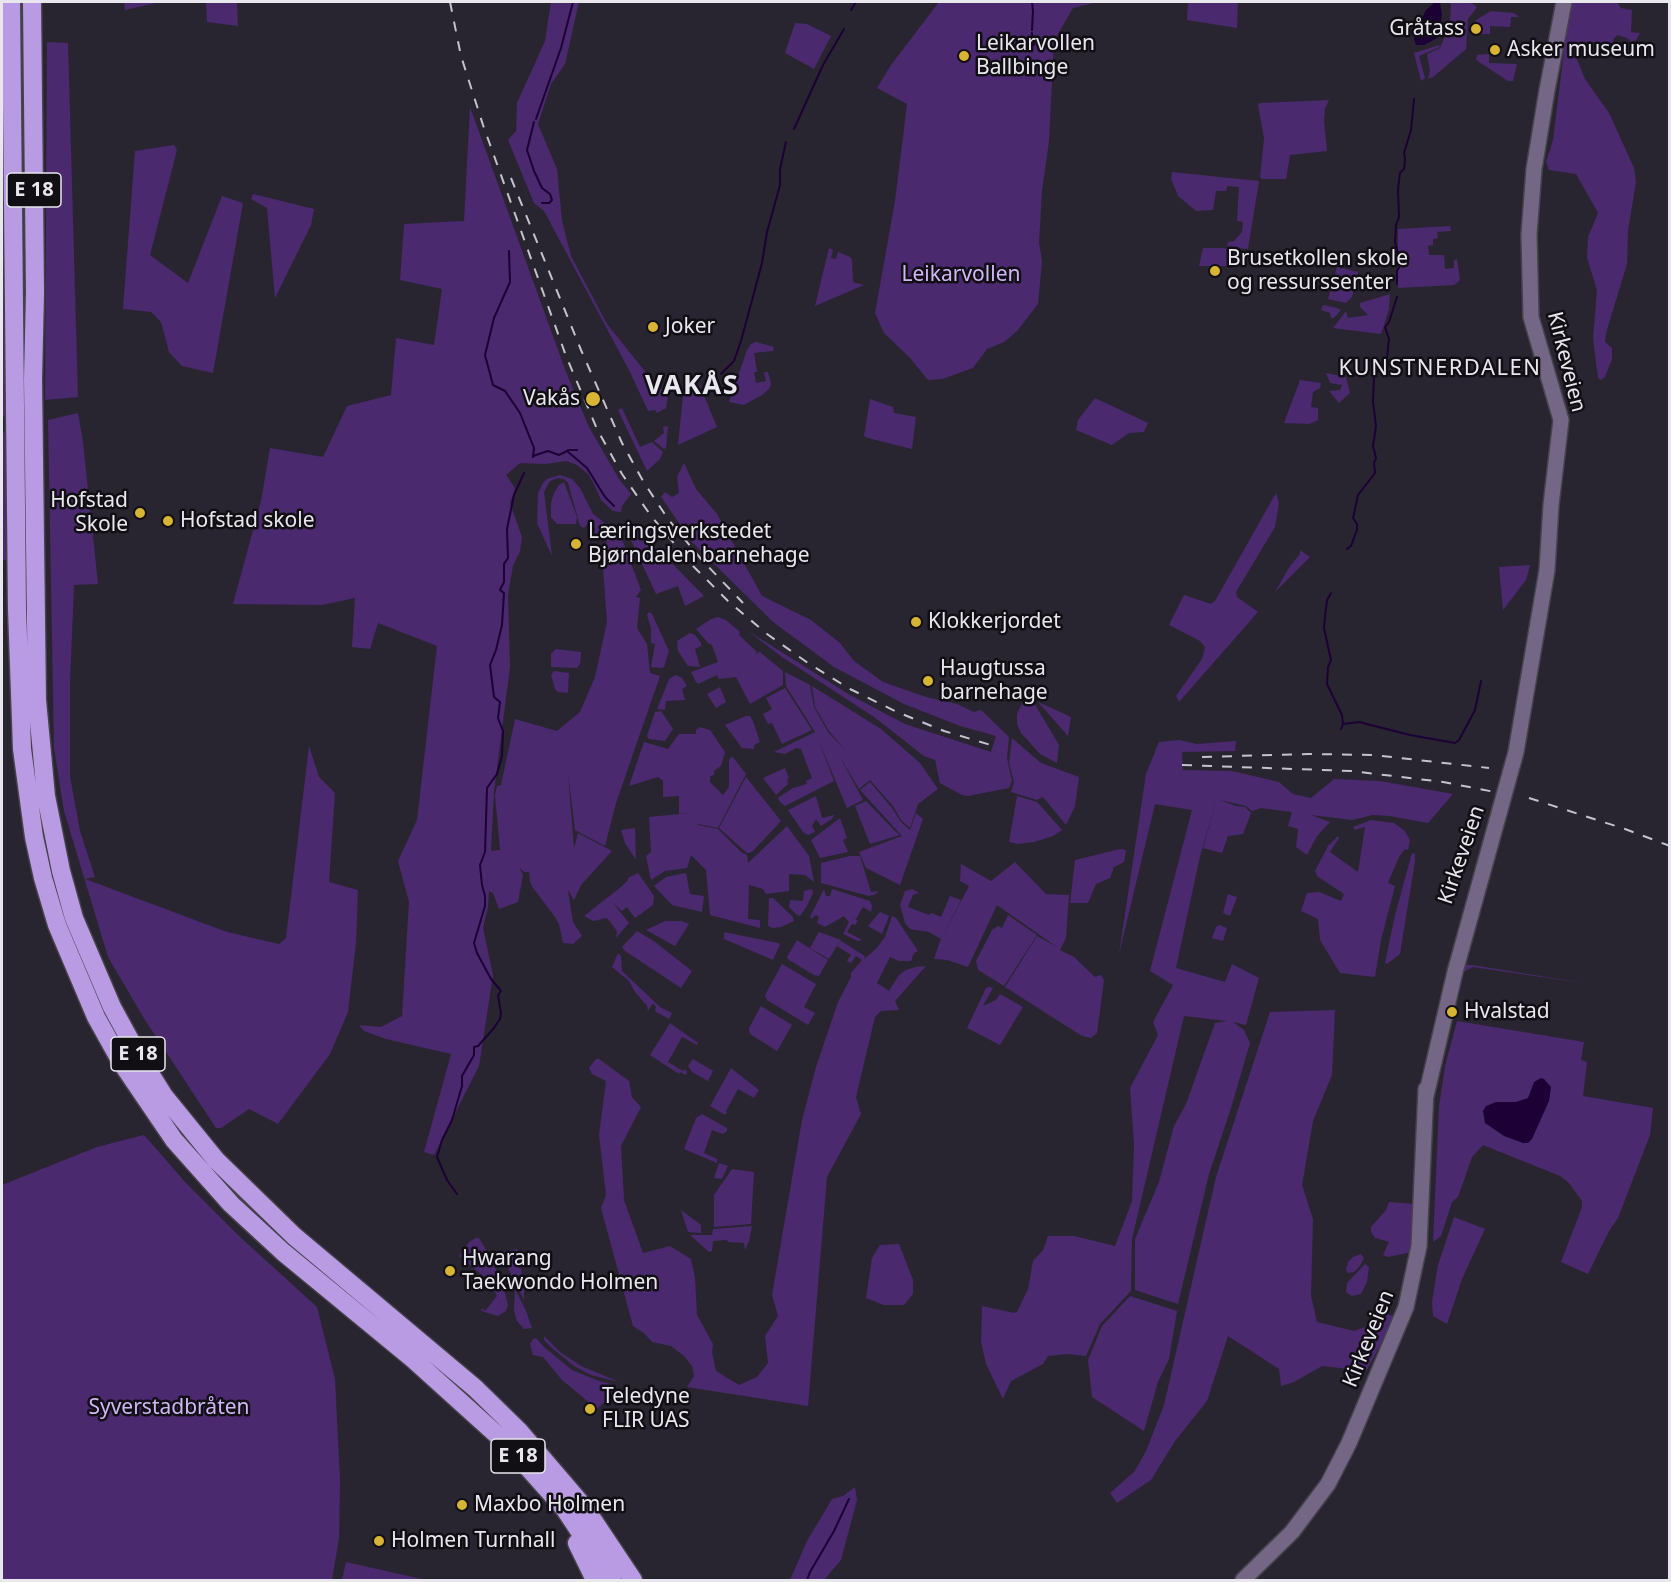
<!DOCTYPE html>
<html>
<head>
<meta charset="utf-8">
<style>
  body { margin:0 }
  #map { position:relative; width:1671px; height:1582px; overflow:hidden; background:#292530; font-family:"Noto Sans",sans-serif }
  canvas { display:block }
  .frame { position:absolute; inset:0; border:3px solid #e9e7ee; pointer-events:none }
</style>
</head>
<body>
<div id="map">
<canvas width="1671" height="1582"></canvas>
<div class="frame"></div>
</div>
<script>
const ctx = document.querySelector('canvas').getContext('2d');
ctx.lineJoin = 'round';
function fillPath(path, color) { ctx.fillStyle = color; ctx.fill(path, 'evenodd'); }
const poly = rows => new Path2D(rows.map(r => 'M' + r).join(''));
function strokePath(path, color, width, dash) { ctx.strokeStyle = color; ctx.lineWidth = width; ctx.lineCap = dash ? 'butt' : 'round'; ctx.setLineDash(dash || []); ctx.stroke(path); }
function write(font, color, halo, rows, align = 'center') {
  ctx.font = font + ' "Noto Sans",sans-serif'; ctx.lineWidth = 5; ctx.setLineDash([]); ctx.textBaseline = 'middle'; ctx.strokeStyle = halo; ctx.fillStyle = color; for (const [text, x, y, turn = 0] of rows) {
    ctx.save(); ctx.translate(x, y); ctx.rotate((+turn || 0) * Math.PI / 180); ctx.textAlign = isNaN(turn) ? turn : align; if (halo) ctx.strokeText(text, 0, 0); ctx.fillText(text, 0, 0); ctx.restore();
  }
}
const green = poly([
  [124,2,160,2,125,10],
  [206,2,237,2,238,26,207,22],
  [551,2,579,2,565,64,551,84,538,124,557,169,562,221,571,256,607,324,656,385,668,395,666,408,657,413,655,410,648,411,630,372,544,211,534,203,508,140,516,131,517,103,545,41],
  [939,2,1097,2,1073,8,1054,41,1049,141,1042,191,1039,243,1042,261,1038,304,1017,331,1004,342,987,349,973,368,942,379,928,380,910,358,884,333,875,313,895,201,907,104,877,88,891,65],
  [1188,2,1238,2,1237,28,1187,20],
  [1447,2,1470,2,1477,7,1468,19,1466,49,1433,77,1428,79,1430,71,1427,54,1440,48,1450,24,1451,4],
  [1570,2,1617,2,1621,8,1632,10,1631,32,1640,33,1636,40,1631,42,1627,38,1617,35,1613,40,1615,48,1614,54,1596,42,1582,42,1576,47,1574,52,1585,79,1609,113,1634,168,1636,182,1628,231,1627,264,1606,333,1605,342,1612,348,1612,359,1605,377,1601,380,1598,378,1593,339,1597,290,1587,258,1588,237,1598,213,1576,174,1549,170,1546,162,1553,140],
  [1491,11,1514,13,1519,17,1511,17,1510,27,1490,26,1490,34,1474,34,1476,20],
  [795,23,807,24,831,36,814,69,785,53],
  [47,42,68,43,78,397,45,400],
  [1439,45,1440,47,1419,56,1425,78,1421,81,1414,53],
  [1486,54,1489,54,1489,63,1517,64,1513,81,1508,81,1476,60,1477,55],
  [1329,100,1325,109,1324,120,1327,151,1290,155,1286,179,1262,179,1260,177,1264,138,1258,105,1260,103],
  [470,107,566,372,589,427,619,479,631,494,622,506,621,512,613,511,601,500,594,484,588,474,577,465,566,461,545,464,520,463,506,475,515,488,510,503,522,537,520,551,513,566,508,595,510,667,494,791,491,851,500,850,495,795,497,786,501,785,515,719,557,731,580,712,595,677,607,622,603,568,607,539,594,533,595,528,589,522,584,528,580,526,568,483,564,479,558,478,550,481,544,492,552,556,537,523,538,493,543,483,547,479,560,475,572,479,580,488,593,514,609,526,610,524,618,529,641,590,636,597,640,598,637,628,647,644,650,673,660,676,616,803,605,846,575,830,568,773,574,848,578,833,612,851,581,885,574,900,568,890,573,922,582,936,573,944,563,943,559,924,555,917,533,888,530,882,529,872,524,872,519,867,523,875,518,902,499,909,493,893,489,891,488,907,483,928,493,975,479,1066,434,1155,424,1152,451,1054,386,1039,364,1031,359,1025,381,1027,402,1016,409,902,398,861,417,820,437,646,378,623,370,649,352,647,355,598,322,605,233,604,261,501,270,448,323,457,347,406,391,395,396,338,434,345,442,289,400,280,404,224,464,221],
  [174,145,177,150,150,255,188,283,222,196,243,203,213,373,182,366,169,352,161,322,151,312,123,309,135,151],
  [1172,172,1259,181,1248,249,1237,248,1239,249,1234,266,1199,266,1203,248,1235,248,1227,247,1228,242,1234,241,1242,232,1243,222,1237,221,1239,187,1227,186,1226,191,1216,191,1213,210,1196,211,1178,196,1171,179],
  [253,194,314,209,311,225,275,298,267,208,251,199],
  [1450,226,1451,231,1437,232,1438,238,1433,239,1433,245,1428,246,1429,255,1444,255,1445,269,1454,268,1454,260,1457,259,1460,280,1454,285,1398,288,1398,229],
  [829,248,833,250,831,258,836,259,838,252,850,257,852,260,853,282,864,285,815,306],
  [1337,267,1358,272,1352,297,1346,303,1328,299],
  [4,281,6,416,2,417,2,282],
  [1390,294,1389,309,1381,334,1333,328,1346,311,1348,318,1368,315,1360,307,1360,303],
  [1323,305,1337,308,1341,310,1334,318,1331,318,1330,313,1321,310],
  [756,342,774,347,773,351,754,353,757,372,754,372,756,383,766,381,764,372,768,372,771,384,769,389,762,395,744,405,729,402,747,350,751,344],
  [1326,373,1346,377,1350,393,1339,403,1329,391,1340,390,1342,385,1330,383],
  [1300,380,1321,383,1320,388,1313,392,1311,407,1318,408,1318,420,1309,424,1284,423],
  [695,382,700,386,717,427,678,445,683,395,689,383],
  [1095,398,1148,423,1144,432,1129,433,1112,445,1076,430,1078,420],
  [870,399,893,407,894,413,916,417,912,449,868,438,864,436],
  [622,408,640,447,652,442,663,452,660,459,647,471,618,410],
  [78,413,83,442,98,584,74,585,70,682,70,776,80,831,95,877,85,879,227,932,279,944,286,938,309,746,319,777,335,793,329,882,358,890,356,943,348,1012,330,1054,278,1124,249,1109,221,1128,216,1128,145,1020,108,957,64,811,54,748,48,420],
  [668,426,666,448,664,449,654,441,664,433,663,427],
  [7,431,8,560,2,560,2,433],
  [684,463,696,489,717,514,762,596,811,620,840,643,854,661,883,682,926,697,957,704,974,712,981,710,1009,737,1007,758,1012,781,1009,788,968,796,962,795,940,783,935,760,924,756,874,717,782,657,748,631,850,695,905,724,991,752,996,736,960,726,904,704,834,667,773,622,693,543,661,497,665,492,672,497,679,493,677,477],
  [564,482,577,517,576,524,557,524,551,517,551,503,554,493,559,485],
  [1276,493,1279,503,1275,527,1236,592,1237,597,1258,612,1179,702,1176,696,1202,659,1205,647,1200,641,1169,625,1184,595,1211,604,1215,601],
  [636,528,655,546,704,596,685,606,678,586,656,594,630,538,630,531],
  [1300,550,1310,557,1275,592,1290,566,1300,554],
  [1530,565,1526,580,1503,610,1499,567],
  [649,612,652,614,669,651,664,667,661,668,651,667,655,644,651,643,651,628,647,615],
  [718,617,726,620,740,632,739,635,757,652,755,654,760,652,783,671,783,685,750,704,736,677,719,679,717,675,698,684,696,682,691,672,718,662,712,645,708,643,696,629,711,619],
  [690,633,695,635,701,643,701,646,695,649,700,667,688,666,678,651,677,641],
  [556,649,581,652,580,664,577,668,551,667,551,654],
  [554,671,569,673,568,693,558,692,555,689,551,675],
  [785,672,810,685,814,707,828,732,845,750,829,731,815,707,812,686,881,729,920,763,938,789,918,804,910,828,901,820,893,806,870,780,859,789,839,755,863,800,847,808,818,739,834,781,785,806,781,803,778,799,779,797,793,788,807,784,806,781,812,778,801,749,796,748,785,754,774,752,815,732,786,686],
  [676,675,682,678,687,686,682,689,685,700,666,701,665,710,657,709,669,679],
  [720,687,726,702,716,708,707,694],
  [785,688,812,730,782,744,772,723,768,724,763,714,772,709,766,698],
  [1028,700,1034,703,1059,745,1057,763,1040,754,1021,733,1017,724,1017,714,1023,701],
  [1038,702,1071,717,1068,736],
  [661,711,673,729,665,741,649,739,647,736,655,712],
  [746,716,750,716,753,721,760,742,754,745,754,749,742,748,725,725],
  [700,727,710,730,725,752,721,766,714,771,714,775,710,776,710,782,723,795,729,787,729,760,732,756,746,774,718,828,698,824,698,825,718,829,741,852,747,855,748,863,787,826,809,856,814,882,805,875,789,874,789,891,766,894,763,889,749,885,748,919,760,920,760,928,710,915,706,870,691,855,687,868,665,871,651,880,646,856,651,852,649,817,701,812,679,814,679,796,663,797,663,781,658,777,629,786,644,742,668,749,679,734,696,734,696,730],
  [1012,738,1041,763,1079,777,1075,806,1066,825,1043,797,1037,800,1011,792,1014,782,1009,763],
  [1179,740,1197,744,1236,741,1235,751,1182,752,1183,770,1232,771,1279,782,1293,794,1311,798,1334,779,1380,781,1453,794,1428,823,1390,816,1373,815,1352,820,1311,815,1330,822,1317,836,1307,855,1296,847,1298,829,1288,826,1292,812,1261,808,1252,811,1246,806,1220,800,1236,806,1245,807,1251,813,1243,834,1228,836,1222,853,1203,848,1217,799,1200,856,1176,968,1225,982,1232,964,1259,978,1246,1025,1233,1022,1244,1030,1250,1043,1231,1108,1209,1174,1178,1304,1135,1290,1135,1239,1159,1182,1174,1126,1186,1104,1215,1023,1227,1021,1184,1016,1132,1239,1131,1291,1100,1324,1086,1356,1068,1354,1048,1356,1043,1364,1011,1381,1003,1399,986,1364,981,1342,982,1306,1014,1313,1017,1312,1028,1289,1033,1261,1043,1250,1048,1236,1074,1236,1115,1246,1132,1201,1134,1144,1130,1088,1158,1035,1153,1022,1173,985,1150,971,1192,810,1155,804,1119,954,1146,774,1159,742],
  [785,768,789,778,787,779,788,784,776,795,763,778],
  [746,777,781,821,752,852,747,853,719,828],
  [870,782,892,808,901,822,910,830,916,813,923,819,900,885,866,868,859,852,902,836,860,790],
  [816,796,822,818,834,815,832,819,821,826,816,819,812,826,815,832,808,835,803,832,788,810],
  [1017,796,1037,802,1062,830,1053,836,1034,842,1018,844,1009,842],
  [866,801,895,831,900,835,870,844,855,806],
  [840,818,847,838,843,840,848,852,820,858,811,840],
  [1371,820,1394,823,1405,831,1410,840,1408,850,1405,849,1399,857,1388,883,1395,886,1381,940,1375,977,1340,973,1320,940,1318,919,1301,911,1307,893,1319,892,1341,901,1344,894,1317,876,1315,871,1328,846,1338,836,1339,838,1330,852,1358,872,1365,827,1355,830,1353,827],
  [635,828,636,860,625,843,621,830],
  [1120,849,1126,850,1124,862,1114,867,1110,878,1096,884,1088,903,1070,903,1075,860],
  [1412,853,1415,854,1415,861,1400,954,1387,964,1385,963,1395,915],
  [850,856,860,856,871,892,878,891,876,894,869,896,821,883,821,863],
  [1015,862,1046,894,1069,895,1066,938,1060,950,1074,957,1095,977,1101,975,1104,980,1097,1033,1091,1038,1082,1036,1005,987,1037,936,1057,947,997,905,968,967,947,960,934,959,940,941,969,886,960,881,961,864,991,881],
  [638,873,654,896,653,905,635,918,627,907,622,911,613,903,629,923,616,938,617,931,607,918,593,921,584,916,621,887,628,880,628,878],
  [686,873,690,894,704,896,702,912,672,905,654,886,666,877],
  [812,889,813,893,807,906,800,916,797,915,789,907,790,900,803,901,804,891],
  [824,889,826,896,830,896,832,889,870,901,872,906,871,912,863,907,856,919,852,917,858,921,855,925,852,924,847,932,862,940,858,941,843,934,849,922,844,916,825,927,817,923,819,917,816,915,811,919,810,917],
  [912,889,919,893,913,895,908,907,929,915,932,913,941,917,950,896,961,900,941,939,929,932,910,929,905,923,900,905,905,891],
  [1228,894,1237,897,1230,916,1223,913],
  [769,898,773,898,793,917,794,921,781,927,772,928,768,926],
  [880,912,889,916,882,934,868,926],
  [1008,915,1037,935,1004,986,978,970,976,961,992,930,998,926,1002,928],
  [892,916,896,918,918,951,914,953,911,961,899,961,890,957,877,983,889,991,899,975,906,970,916,967,926,966,895,1001,899,1010,881,1011,875,1017,856,1097,861,1114,827,1177,808,1406,687,1387,694,1376,692,1366,684,1356,671,1346,652,1342,644,1333,633,1326,601,1208,606,1195,599,1135,606,1081,592,1074,589,1068,596,1059,599,1059,629,1081,632,1097,641,1107,621,1146,624,1200,643,1253,670,1246,691,1259,695,1278,697,1315,713,1344,712,1352,716,1371,739,1385,757,1377,768,1363,765,1336,778,1316,772,1295,802,1120,816,1067,838,1002,851,977,851,973,862,960,856,956,851,963,847,961,851,955,837,946,829,959,810,948,819,932,841,940,838,945,841,941,865,956,864,959,876,949,885,937],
  [665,921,681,921,689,924,675,946,646,930],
  [1219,925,1227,928,1223,941,1212,938,1216,927],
  [637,931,655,942,692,971,681,988,625,951,622,947],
  [724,932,778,943,780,944,773,960,724,939],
  [797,940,828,960,819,976,814,975,789,960,787,957],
  [618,953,621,956,622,971,660,1007,672,1013,669,1019,655,1011,656,1007,653,1003,648,1011,647,1006,635,992,629,981,612,967],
  [782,964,816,984,804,1007,815,1013,808,1025,767,1000,765,995],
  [1465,965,1472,965,1589,984,1473,967,1463,972,1458,970],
  [989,987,993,988,983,1006,996,1000,1000,994,1023,1007,1000,1045,967,1028,986,988],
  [761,1006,792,1025,777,1051,750,1034,749,1028],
  [1335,1010,1332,1075,1313,1121,1302,1185,1313,1219,1311,1296,1317,1322,1354,1331,1374,1324,1381,1312,1396,1317,1366,1371,1322,1366,1294,1382,1281,1386,1279,1369,1228,1336,1207,1401,1175,1441,1151,1480,1117,1503,1110,1493,1134,1472,1146,1451,1164,1405,1216,1177,1270,1012],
  [1457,1021,1584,1042,1581,1060,1587,1062,1583,1096,1653,1108,1650,1135,1618,1218,1609,1231,1588,1274,1561,1262,1582,1207,1582,1201,1569,1183,1560,1176,1483,1145,1472,1157,1458,1197,1452,1202,1441,1236,1433,1242,1439,1107,1445,1066],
  [670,1023,698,1043,697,1045,682,1037,668,1062,683,1071,685,1069,687,1072,686,1075,680,1072,679,1074,650,1055],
  [693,1059,713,1071,708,1081,692,1072,688,1066],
  [731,1068,759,1090,754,1098,738,1089,726,1111,727,1112,725,1115,710,1106],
  [702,1114,727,1128,727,1131,723,1134,712,1130,704,1153,717,1159,717,1163,684,1149,696,1118],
  [144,1135,186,1183,239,1236,317,1307,335,1379,340,1481,339,1538,332,1580,2,1580,2,1185,97,1147],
  [719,1163,728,1166,722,1179,714,1178],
  [732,1169,754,1172,751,1224,714,1227,714,1195],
  [1389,1202,1415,1204,1412,1252,1388,1257,1383,1255,1389,1242,1375,1238,1371,1232,1371,1227,1386,1210],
  [681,1210,701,1225,701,1233,688,1232],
  [1454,1217,1485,1229,1462,1279,1447,1324,1433,1316,1432,1302,1438,1265],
  [752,1226,749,1241,745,1250,744,1243,728,1242,727,1240,713,1241,712,1251,709,1252,690,1235,712,1235,713,1229],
  [476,1238,479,1238,485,1248,502,1282,508,1305,506,1311,498,1316,481,1311,482,1308,485,1311,497,1296,488,1280,459,1256,469,1242],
  [899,1244,913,1280,913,1294,904,1305,884,1305,866,1298,872,1258,880,1245],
  [517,1249,524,1285,524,1300,500,1252],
  [1361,1254,1364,1258,1360,1266,1354,1272,1348,1273,1346,1270,1348,1262,1353,1257],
  [1365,1264,1369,1267,1367,1282,1361,1294,1352,1296,1346,1292,1347,1283],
  [515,1289,526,1311,532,1328,524,1329,517,1321,514,1311],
  [1130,1296,1177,1311,1169,1359,1158,1382,1144,1431,1092,1397,1088,1360,1102,1326],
  [544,1336,560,1352,581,1366,619,1382,591,1375,574,1366,552,1348,544,1340],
  [536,1338,544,1347,572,1370,599,1381,615,1385,611,1396,597,1409,562,1380,543,1357,533,1355,530,1344,533,1339],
  [855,1487,857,1500,841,1560,824,1580,790,1580,807,1541,832,1499,843,1496],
  [346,1562,426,1580,342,1580]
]);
const water = poly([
  [1435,2,1440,3,1442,15,1439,34,1437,38,1424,45,1416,45,1414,39,1421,20,1426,10],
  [1541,1078,1544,1079,1551,1087,1549,1101,1532,1139,1528,1143,1523,1143,1504,1136,1485,1123,1483,1111,1486,1106,1496,1102,1516,1102,1528,1098,1534,1082]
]);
const stream = poly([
  [1032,2,1033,11,1032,30],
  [851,10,856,2],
  [1032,33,1034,45],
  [536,119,561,48,573,2],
  [534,122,527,150,534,171,542,188,550,194,552,200,549,203,542,203],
  [794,129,823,65,844,29],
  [509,251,510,282,494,318,485,355,493,385,505,391,520,413,534,448,533,457],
  [1397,284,1397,271,1401,264,1395,242,1396,225,1399,217,1398,189,1400,173,1404,169,1405,159,1404,153,1411,130,1414,99],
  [721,374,734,361,741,341,762,263,767,232,780,185,780,169,786,142],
  [568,450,577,450],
  [533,456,548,451,559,455,567,451,587,468,605,497,614,506],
  [1347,549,1351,546,1357,530,1357,524,1353,518,1358,495,1375,473,1374,463,1376,458,1373,446,1376,426,1373,402,1374,376,1387,358,1389,339,1385,327,1389,322,1397,297],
  [1331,593,1327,600,1325,616,1324,628,1331,660,1328,667,1327,684,1342,715,1343,724,1341,729],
  [1343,724,1359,722,1410,735,1455,743,1459,740,1475,710,1481,681],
  [457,1194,447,1180,437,1157,442,1140,452,1120,462,1086,462,1076,474,1055,474,1047,478,1046,494,1028,500,1019,501,1013,498,995,501,991,491,979,477,953,474,943,485,906,485,896,482,885,480,865,485,852,487,788,497,774,502,756,503,731,498,718,500,702,494,697,490,665,496,650,502,625,504,593,500,590,504,582,504,564,508,558,507,529,514,495,524,473],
  [807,1580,810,1572,834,1531,849,1499]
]);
const secondary = poly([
  [1426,1096,1455,972,1516,752,1547,570,1551,505,1561,420,1531,317,1529,234,1534,169,1547,90,1564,2],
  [1243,1580,1292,1532,1328,1484,1349,1443,1406,1307,1419,1246,1426,1089]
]);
const motorway = poly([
  [11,2,17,609,22,749,34,837,43,878,57,925,96,1017,121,1062,174,1140,231,1204,283,1252,413,1359,506,1443,564,1508,612,1580],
  [32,2,35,293,33,379,37,700,46,796,61,871,74,918,112,1007,136,1051,164,1096,216,1160,294,1236,475,1388,520,1432,585,1508,633,1580],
  [577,1543,595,1580]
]);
const rail = poly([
  [450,2,461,56,483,125,566,356,597,429,622,474,651,516,693,566,728,601,767,634,808,663,850,689,897,712,944,731,994,746],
  [511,178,581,350,622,443,643,481,668,519,701,559,743,603],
  [1202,757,1308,754,1374,755,1489,768],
  [1182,765,1351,771,1443,782,1495,792],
  [1529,798,1625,829,1670,846]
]);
const markers = [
  [1476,29,6,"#d7b434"],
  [1495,50,6,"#d7b434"],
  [964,56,6,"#d7b434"],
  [1215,271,6,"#d7b434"],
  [653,327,6,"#d7b434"],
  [593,399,8,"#d7b434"],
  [140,513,6,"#d7b434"],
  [168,521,6,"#d7b434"],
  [576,544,6,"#d7b434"],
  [916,622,6,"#d7b434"],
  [928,681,6,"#d7b434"],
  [1452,1012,6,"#d7b434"],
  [450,1271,6,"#d7b434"],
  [590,1409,6,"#d7b434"],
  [462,1505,6,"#d7b434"],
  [379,1541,6,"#d7b434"]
];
const shields = [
  [34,190,54],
  [138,1054,54],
  [518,1456,54]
];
const shieldNames = [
  ["E 18",34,190],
  ["E 18",138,1054],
  ["E 18",518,1456]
];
const poiNames = [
  ["Gråtass",1464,29,"right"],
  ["Leikarvollen",976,44],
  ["Ballbinge",976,68],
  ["Asker museum",1507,50],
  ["Brusetkollen skole",1227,259],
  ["og ressurssenter",1227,283],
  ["Joker",665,327],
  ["Vakås",580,399,"right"],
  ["Hofstad",128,501,"right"],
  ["Skole",128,525,"right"],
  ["Hofstad skole",180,521],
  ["Læringsverkstedet",588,532],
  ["Bjørndalen barnehage",588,556],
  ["Klokkerjordet",928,622],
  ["Haugtussa",940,669],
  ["barnehage",940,693],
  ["Hvalstad",1464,1012],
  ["Hwarang",462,1259],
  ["Taekwondo Holmen",462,1283],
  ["Teledyne",602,1397],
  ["FLIR UAS",602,1421],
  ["Maxbo Holmen",474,1505],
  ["Holmen Turnhall",391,1541]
];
const parkNames = [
  ["Leikarvollen",961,275],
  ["Syverstadbråten",169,1408]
];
const streetNames = [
  ["Kirkeveien",1566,362,76],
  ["Kirkeveien",1462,855,-71],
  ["Kirkeveien",1369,1339,-68]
];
const neighbourhoodNames = [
  ["KUNSTNERDALEN",1440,369]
];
const districtNames = [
  ["VAKÅS",692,386]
];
fillPath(green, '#4a296f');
fillPath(water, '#1d0136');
strokePath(stream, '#1d0136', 2);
strokePath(secondary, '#46424b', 18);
strokePath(motorway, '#46424b', 21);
strokePath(secondary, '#736785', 15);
strokePath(motorway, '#b89be3', 18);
strokePath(rail, '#c5c3ca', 2, [10, 10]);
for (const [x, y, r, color] of markers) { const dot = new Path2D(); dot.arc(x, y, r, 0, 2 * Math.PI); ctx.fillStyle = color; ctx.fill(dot); strokePath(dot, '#110f14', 2); }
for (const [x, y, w] of shields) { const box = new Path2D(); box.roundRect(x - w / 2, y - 17, w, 34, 4.5); ctx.fillStyle = '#110f14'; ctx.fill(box); strokePath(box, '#e9e7ee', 1.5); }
write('bold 20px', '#e9e7ee', null, shieldNames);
write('21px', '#e9e7ee', '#110f14', poiNames, 'left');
write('21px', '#cfb7f5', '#110f14', parkNames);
write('21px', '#e9e7ee', '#110f14', streetNames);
ctx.letterSpacing = '1.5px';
write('22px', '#e9e7ee', '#110f14', neighbourhoodNames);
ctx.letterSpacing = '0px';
ctx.letterSpacing = '1.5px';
write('bold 27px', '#e9e7ee', '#110f14', districtNames);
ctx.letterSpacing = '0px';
</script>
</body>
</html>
